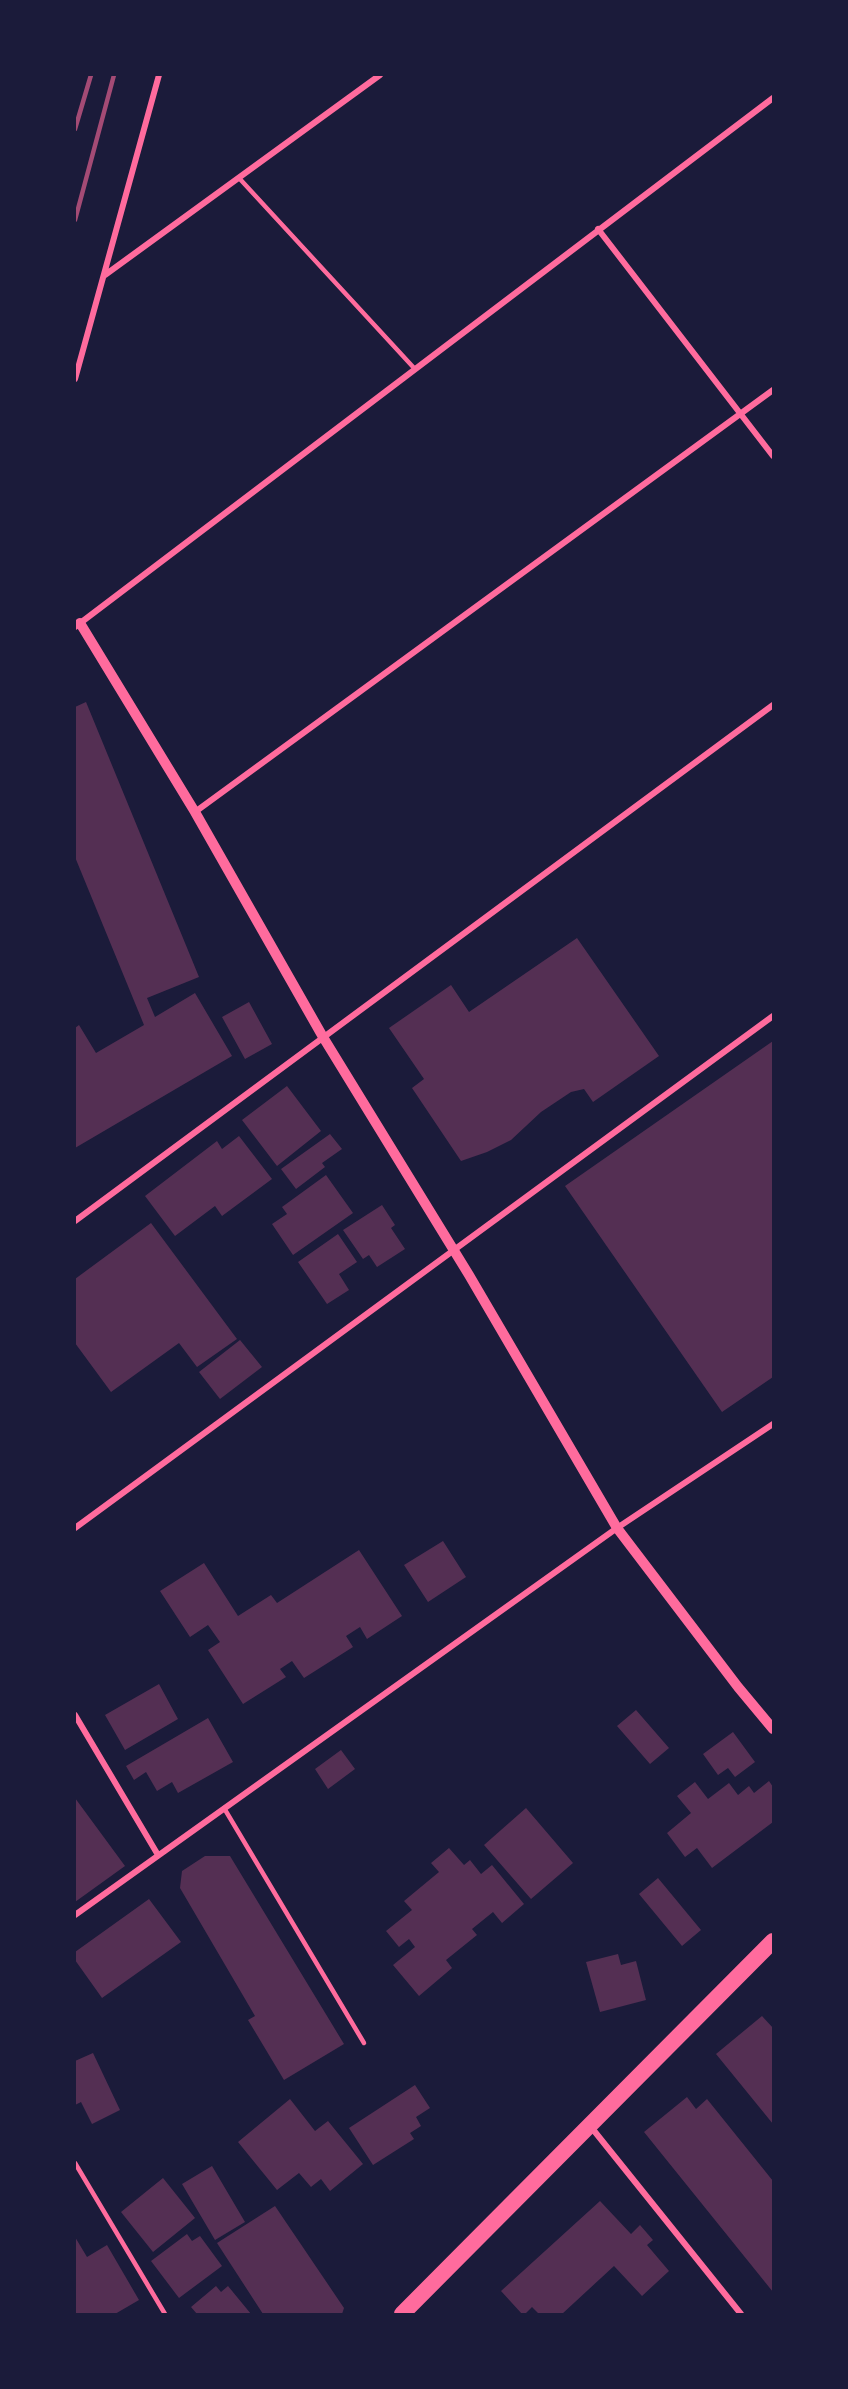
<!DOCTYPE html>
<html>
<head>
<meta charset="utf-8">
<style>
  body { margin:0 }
  #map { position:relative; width:848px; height:2389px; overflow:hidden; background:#1b1b3a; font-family:Arial,sans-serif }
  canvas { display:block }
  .frame { position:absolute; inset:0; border:76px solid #1b1b3a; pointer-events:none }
</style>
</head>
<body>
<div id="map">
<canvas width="848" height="2389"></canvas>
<div class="frame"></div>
</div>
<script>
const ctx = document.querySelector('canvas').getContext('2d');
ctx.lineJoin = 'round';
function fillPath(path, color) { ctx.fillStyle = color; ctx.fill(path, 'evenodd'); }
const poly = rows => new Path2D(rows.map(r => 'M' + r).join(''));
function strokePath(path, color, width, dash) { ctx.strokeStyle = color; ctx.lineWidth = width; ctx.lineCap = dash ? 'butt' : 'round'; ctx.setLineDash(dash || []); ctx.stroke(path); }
const building = poly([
  [86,702,199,977,147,998,155,1017,195,993,232,1056,75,1148,75,1028,79,1025,96,1053,144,1025,75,857,75,707],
  [577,938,659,1056,593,1102,584,1089,571,1092,541,1112,511,1140,487,1152,461,1161,412,1088,424,1079,389,1028,451,985,469,1012],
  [249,1002,272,1044,245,1059,222,1017],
  [773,1041,773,1377,722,1412,565,1186],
  [287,1086,321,1131,277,1166,242,1120],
  [330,1134,342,1149,322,1163,325,1167,296,1189,281,1169],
  [239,1136,272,1179,222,1216,215,1206,175,1236,145,1196,217,1141,222,1149],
  [326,1175,353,1213,293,1255,272,1224,287,1214,282,1207],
  [382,1205,395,1225,391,1228,405,1249,377,1267,369,1255,363,1259,343,1230],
  [151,1223,237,1339,197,1367,179,1343,111,1392,75,1343,75,1279],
  [338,1234,357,1262,339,1274,349,1290,327,1304,298,1262],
  [240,1340,262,1367,220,1399,199,1372],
  [443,1541,466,1577,428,1602,404,1565],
  [359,1550,402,1616,367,1639,360,1627,346,1636,353,1647,304,1678,292,1661,280,1669,286,1677,243,1704,208,1650,220,1642,208,1625,190,1637,160,1591,204,1563,238,1616,271,1595,277,1603],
  [159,1684,178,1719,125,1750,105,1715],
  [636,1710,669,1748,650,1764,617,1726],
  [208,1718,233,1762,178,1793,172,1782,157,1791,146,1772,134,1780,126,1766],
  [733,1732,755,1762,735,1777,728,1768,718,1775,703,1754],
  [341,1750,355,1769,328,1789,315,1769],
  [769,1781,773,1787,773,1822,712,1868,697,1848,685,1857,667,1833,691,1813,677,1796,695,1782,708,1799,729,1783,738,1795,749,1786,754,1793],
  [75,1798,125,1866,75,1902],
  [526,1808,573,1863,531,1899,484,1845],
  [449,1848,464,1865,470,1860,481,1874,492,1865,524,1904,502,1923,493,1912,472,1929,477,1935,446,1960,452,1968,419,1996,393,1965,415,1947,409,1939,399,1947,386,1931,412,1910,404,1901,439,1872,431,1863],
  [205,1856,230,1856,344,2044,284,2080,248,2020,255,2016,180,1888,182,1871],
  [658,1878,701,1930,682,1946,639,1894],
  [149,1899,181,1942,102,1998,75,1960,75,1952],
  [618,1954,621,1965,636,1961,646,2000,600,2012,586,1962],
  [762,2016,773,2028,773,2124,716,2054],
  [93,2053,120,2110,92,2124,81,2102,75,2105,75,2061],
  [415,2085,430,2108,416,2117,421,2126,410,2133,414,2139,373,2165,349,2128],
  [687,2097,696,2109,707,2099,773,2181,773,2292,644,2132],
  [290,2099,315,2131,328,2121,363,2164,330,2191,321,2179,311,2187,299,2173,277,2190,238,2142],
  [212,2166,245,2222,215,2240,182,2184],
  [163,2178,195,2218,153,2252,121,2212],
  [600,2201,631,2234,640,2225,653,2240,647,2245,669,2271,642,2296,614,2266,562,2314,539,2314,532,2307,525,2314,522,2314,501,2291],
  [275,2206,344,2308,342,2314,263,2314,217,2243],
  [187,2234,192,2241,200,2236,222,2266,179,2298,151,2261],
  [75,2237,87,2257,107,2245,139,2300,115,2314,75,2314],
  [216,2286,221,2292,228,2286,251,2314,197,2314,191,2307]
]);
const service = poly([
  [239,178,414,368],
  [224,1808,364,2043],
  [75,2163,165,2314]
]);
const minor = poly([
  [598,229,773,456],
  [105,275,380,75],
  [75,379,159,75],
  [75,627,773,98],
  [195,812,773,390],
  [75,1221,773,705],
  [75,1528,773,1016],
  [75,1715,158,1855],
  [75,1915,617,1528,773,1424],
  [591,2127,741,2314]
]);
const tertiary = poly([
  [80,623,195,812,323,1037,469,1275,617,1528,738,1687,773,1729]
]);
const trunk = poly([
  [402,2314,773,1941]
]);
const rail = poly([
  [75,129,91,75],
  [75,220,114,75]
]);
fillPath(building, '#542f53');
strokePath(service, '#ff6b9d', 4.5);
strokePath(minor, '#ff6b9d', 6);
strokePath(tertiary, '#ff6b9d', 10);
strokePath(trunk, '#ff6b9d', 16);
strokePath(rail, '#a44b75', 4.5);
</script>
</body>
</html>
